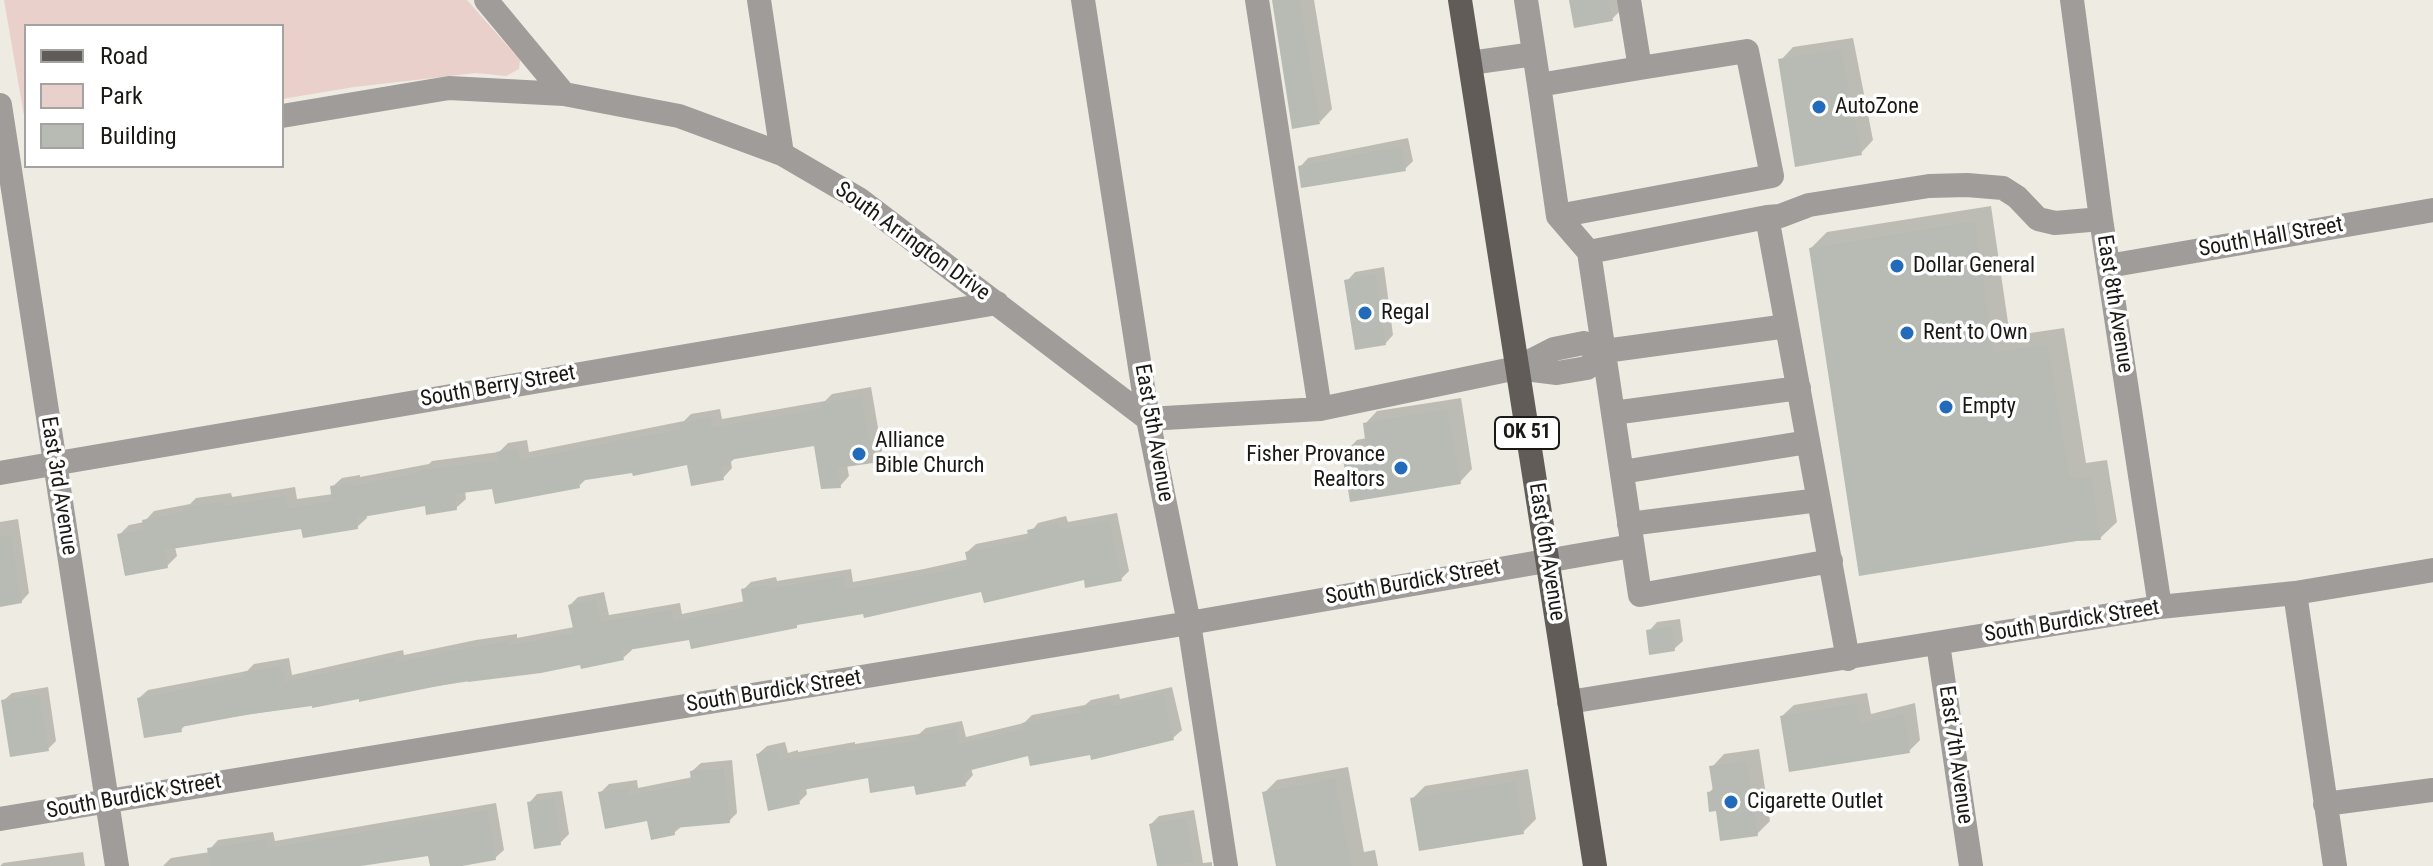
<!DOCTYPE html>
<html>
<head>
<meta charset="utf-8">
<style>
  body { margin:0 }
  #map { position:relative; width:2433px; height:866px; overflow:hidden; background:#edebe2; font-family:"Roboto Condensed",sans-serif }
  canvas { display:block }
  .legend { position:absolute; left:24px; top:24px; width:260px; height:144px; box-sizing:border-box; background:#fff; border:2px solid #a3a3a2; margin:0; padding:10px 14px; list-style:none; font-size:24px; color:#1a1916 }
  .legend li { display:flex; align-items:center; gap:16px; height:40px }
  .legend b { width:40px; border:2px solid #a3a3a2 }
</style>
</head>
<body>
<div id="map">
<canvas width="2433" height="866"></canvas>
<ul class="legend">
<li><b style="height:10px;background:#615c57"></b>Road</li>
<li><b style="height:22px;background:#e9d0ca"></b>Park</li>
<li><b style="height:22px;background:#b7bbb3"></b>Building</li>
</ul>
</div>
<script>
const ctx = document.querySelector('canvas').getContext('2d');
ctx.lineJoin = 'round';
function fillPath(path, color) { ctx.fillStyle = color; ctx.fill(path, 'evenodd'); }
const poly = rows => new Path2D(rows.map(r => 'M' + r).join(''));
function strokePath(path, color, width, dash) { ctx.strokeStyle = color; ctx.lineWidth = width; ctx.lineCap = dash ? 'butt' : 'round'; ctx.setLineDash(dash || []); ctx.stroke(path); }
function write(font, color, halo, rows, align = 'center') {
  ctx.font = font + ' "Roboto Condensed",sans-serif'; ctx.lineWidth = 7; ctx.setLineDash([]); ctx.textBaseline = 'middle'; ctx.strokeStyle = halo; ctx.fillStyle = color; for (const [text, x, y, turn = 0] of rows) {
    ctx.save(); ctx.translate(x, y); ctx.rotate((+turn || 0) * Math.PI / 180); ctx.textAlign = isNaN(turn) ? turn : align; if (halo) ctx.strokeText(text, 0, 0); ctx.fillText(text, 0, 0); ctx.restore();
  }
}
const green = poly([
  [4,0,467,0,520,60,519,69,506,76,476,73,354,87,282,99,282,26,26,26,26,127]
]);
const shadow = poly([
  [1274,0,1314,0,1332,109,1320,122],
  [1573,0,1618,0,1620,11,1612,19],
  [1853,38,1873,140,1861,153,1781,60,1793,47],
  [1408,138,1413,161,1405,169,1300,167,1308,158],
  [1991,206,2010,336,2064,328,2086,463,2107,460,2117,522,2100,538,1811,248,1827,232],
  [1384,267,1393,335,1385,344,1347,281,1355,272],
  [871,387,882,451,872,461,847,465,849,476,840,486,816,443,736,457,731,462,732,468,723,478,689,463,587,478,579,486,494,487,465,491,466,499,456,508,427,503,366,514,367,518,357,527,303,527,175,547,177,556,167,566,120,534,129,525,144,522,154,511,190,504,196,498,231,493,232,497,295,487,297,499,333,494,332,487,342,478,360,475,360,477,429,464,432,461,499,452,508,443,527,440,529,452,684,421,691,414,720,409,722,419,825,401,832,394],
  [1461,398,1472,469,1460,482,1344,453,1357,440,1367,438,1365,424,1377,411],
  [1117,513,1129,571,1121,579,1085,577,983,589,801,622,796,626,690,637,631,647,632,650,623,658,186,724,181,730,139,698,148,690,247,671,254,664,289,658,292,675,403,650,404,655,476,640,517,634,517,638,574,627,570,605,578,597,604,592,609,615,680,603,682,614,745,601,743,590,751,582,776,577,777,581,851,569,853,582,924,569,969,559,967,552,976,544,1030,533,1038,523,1066,516,1068,522],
  [18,519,29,593,21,602,0,605,0,522],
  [1680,619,1683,641,1674,649,1649,631,1657,622],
  [48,687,56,741,48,749,3,701,12,693],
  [1172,687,1182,730,1173,738,1092,753,1030,754,971,768,973,775,965,784,916,783,869,776,806,788,807,794,799,802,758,754,767,746,785,742,788,753,798,750,798,752,855,742,855,744,919,734,926,728,962,721,966,737,1024,723,1032,715,1085,705,1091,700,1119,694,1120,699],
  [1867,693,1871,714,1915,703,1920,740,1909,751,1782,716,1794,705],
  [1759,749,1770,821,1757,834,1709,793,1714,787,1712,767,1724,754],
  [732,760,737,813,729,821,682,826,674,833,600,793,609,784,637,780,638,788,693,777,692,771,701,763],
  [1348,767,1364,852,1375,850,1378,866,1277,866,1264,793,1277,780],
  [1528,769,1536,819,1523,832,1412,799,1425,786],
  [562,791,569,834,560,843,529,803,537,794],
  [496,803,504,850,495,858,450,866,432,866,430,854,356,866,163,866,171,858,210,852,210,849,218,840,273,832,275,841],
  [1194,810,1203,863,1212,862,1212,866,1159,866,1151,824,1159,816],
  [83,852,85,866,0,866,3,863]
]);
const building = poly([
  [1272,0,1300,0,1320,124,1292,129],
  [1569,0,1609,0,1613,21,1574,28],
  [1841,49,1862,155,1795,167,1778,59],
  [1401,146,1406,171,1301,188,1298,166],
  [1975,221,1994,352,2048,344,2070,478,2091,476,2101,540,2077,541,1859,576,1809,248],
  [1376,274,1386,345,1355,350,1344,280],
  [862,396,873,463,838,468,841,488,821,489,814,446,729,460,730,466,721,467,724,480,691,486,687,465,633,476,632,473,579,481,580,488,495,504,492,489,455,494,457,510,426,515,425,506,357,518,358,529,303,538,301,529,165,550,168,568,125,576,117,534,144,529,142,520,185,511,184,507,222,502,223,506,286,495,288,508,332,501,330,486,351,483,351,486,421,472,420,470,498,460,496,452,517,448,520,460,680,429,679,423,711,417,712,427,821,408,820,403],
  [1448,409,1461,484,1350,502,1342,452,1366,448,1363,423],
  [1109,520,1122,581,1085,588,1084,580,984,603,981,592,864,618,863,614,797,625,797,628,691,649,689,640,622,651,624,660,581,669,580,665,541,673,468,682,468,680,359,702,359,699,312,708,312,706,251,714,181,727,182,732,144,738,137,698,244,677,243,672,282,665,285,682,395,657,396,662,466,648,509,641,509,645,574,633,568,605,596,599,601,622,672,610,674,621,744,607,741,589,768,584,769,588,843,576,845,589,914,577,968,565,965,552,1029,539,1027,530,1058,523,1060,529],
  [0,536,11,536,22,603,0,607],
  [1672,626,1675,651,1649,655,1646,630],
  [40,694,49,751,10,757,1,700],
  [1164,694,1174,740,1091,760,1090,755,1030,766,1028,756,963,772,966,786,916,795,914,786,870,793,868,778,797,791,800,804,768,811,756,754,777,749,780,760,790,757,791,760,847,749,847,751,916,741,915,736,955,728,958,744,1023,729,1022,723,1081,712,1080,708,1111,701,1112,706],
  [1856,703,1860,724,1904,714,1910,753,1789,772,1780,716],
  [1747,761,1758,836,1720,841,1716,811,1709,812,1707,792,1713,791,1709,766],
  [724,768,730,823,674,828,675,835,651,840,647,821,605,829,598,792,629,787,630,795,691,783,690,771],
  [1335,778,1352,866,1276,866,1262,792],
  [1515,781,1524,834,1419,851,1410,798],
  [554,798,561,845,534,849,527,802],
  [488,810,496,860,462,866,430,866,428,856,361,866,210,866,207,848,266,839,267,848],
  [1186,817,1194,863,1157,866,1149,824]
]);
const minor = poly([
  [486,0,564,94],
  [759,0,782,154],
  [1083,0,1148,419,1189,623,1226,866],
  [1257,0,1320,409],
  [1526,0,1539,85,1640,68,1629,0],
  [2072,0,2101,219,2160,607],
  [1470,63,1534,54],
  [1539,85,1558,216,1772,176,1747,51,1640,68],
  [0,105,117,866],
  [282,116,449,88,564,94,679,116,782,154,859,199,1148,419,1320,409,1517,368],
  [1558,216,1589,252],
  [1767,217,1589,252,1640,595,1831,561],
  [2108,266,2433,210],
  [1584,343,1605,351,1587,368,1557,373,1517,368,1554,349,1584,343],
  [1605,351,1787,326],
  [1613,413,1799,388],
  [1622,472,1808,442],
  [0,473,997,303],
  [1629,524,1819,500],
  [2295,593,2335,866],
  [1938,644,1971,866],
  [1848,659,1767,217,1780,216,1809,205,1929,186,1967,185,2003,188,2017,197,2038,219,2055,223,2101,219],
  [1569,702,2160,607,2295,593,2433,570],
  [2325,804,2433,790],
  [0,819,1189,623,1632,546]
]);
const major = poly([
  [1460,0,1595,866]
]);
const markers = [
  [1819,107,8,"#226bbb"],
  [1897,266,8,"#226bbb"],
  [1365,313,8,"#226bbb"],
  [1907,333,8,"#226bbb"],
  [1946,407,8,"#226bbb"],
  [859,454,8,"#226bbb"],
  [1401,468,8,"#226bbb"],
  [1731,802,8,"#226bbb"]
];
const shields = [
  [1527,433,64]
];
const shieldNames = [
  ["OK 51",1527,433]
];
const poiNames = [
  ["AutoZone",1835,107],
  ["Dollar General",1913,266],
  ["Regal",1381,313],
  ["Rent to Own",1923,333],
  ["Empty",1962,407],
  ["Alliance",875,441],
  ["Bible Church",875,466],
  ["Fisher Provance",1385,455,"right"],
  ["Realtors",1385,480,"right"],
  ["Cigarette Outlet",1747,802]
];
const streetNames = [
  ["South Hall Street",2271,238,-10],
  ["South Arrington Drive",912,242,36],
  ["East 8th Avenue",2114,304,81],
  ["South Berry Street",498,387,-10],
  ["East 5th Avenue",1153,433,80],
  ["East 3rd Avenue",58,486,81],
  ["East 6th Avenue",1546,552,81],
  ["South Burdick Street",1413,583,-10],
  ["South Burdick Street",2072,622,-9],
  ["South Burdick Street",774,692,-9],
  ["East 7th Avenue",1955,755,82],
  ["South Burdick Street",134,797,-10]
];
fillPath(green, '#e9d0ca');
fillPath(shadow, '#0003');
fillPath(building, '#b7bbb3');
strokePath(minor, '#9f9c99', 24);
strokePath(major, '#615c57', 24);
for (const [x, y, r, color] of markers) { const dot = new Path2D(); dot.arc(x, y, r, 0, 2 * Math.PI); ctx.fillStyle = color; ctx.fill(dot); strokePath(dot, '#fff', 3); }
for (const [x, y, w] of shields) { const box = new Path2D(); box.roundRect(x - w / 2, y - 16, w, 32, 6); ctx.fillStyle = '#fff'; ctx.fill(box); strokePath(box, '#1a1916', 2); }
write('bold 20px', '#1a1916', null, shieldNames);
write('22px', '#1a1916', '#fff', poiNames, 'left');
write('22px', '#1a1916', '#fff', streetNames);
</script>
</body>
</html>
